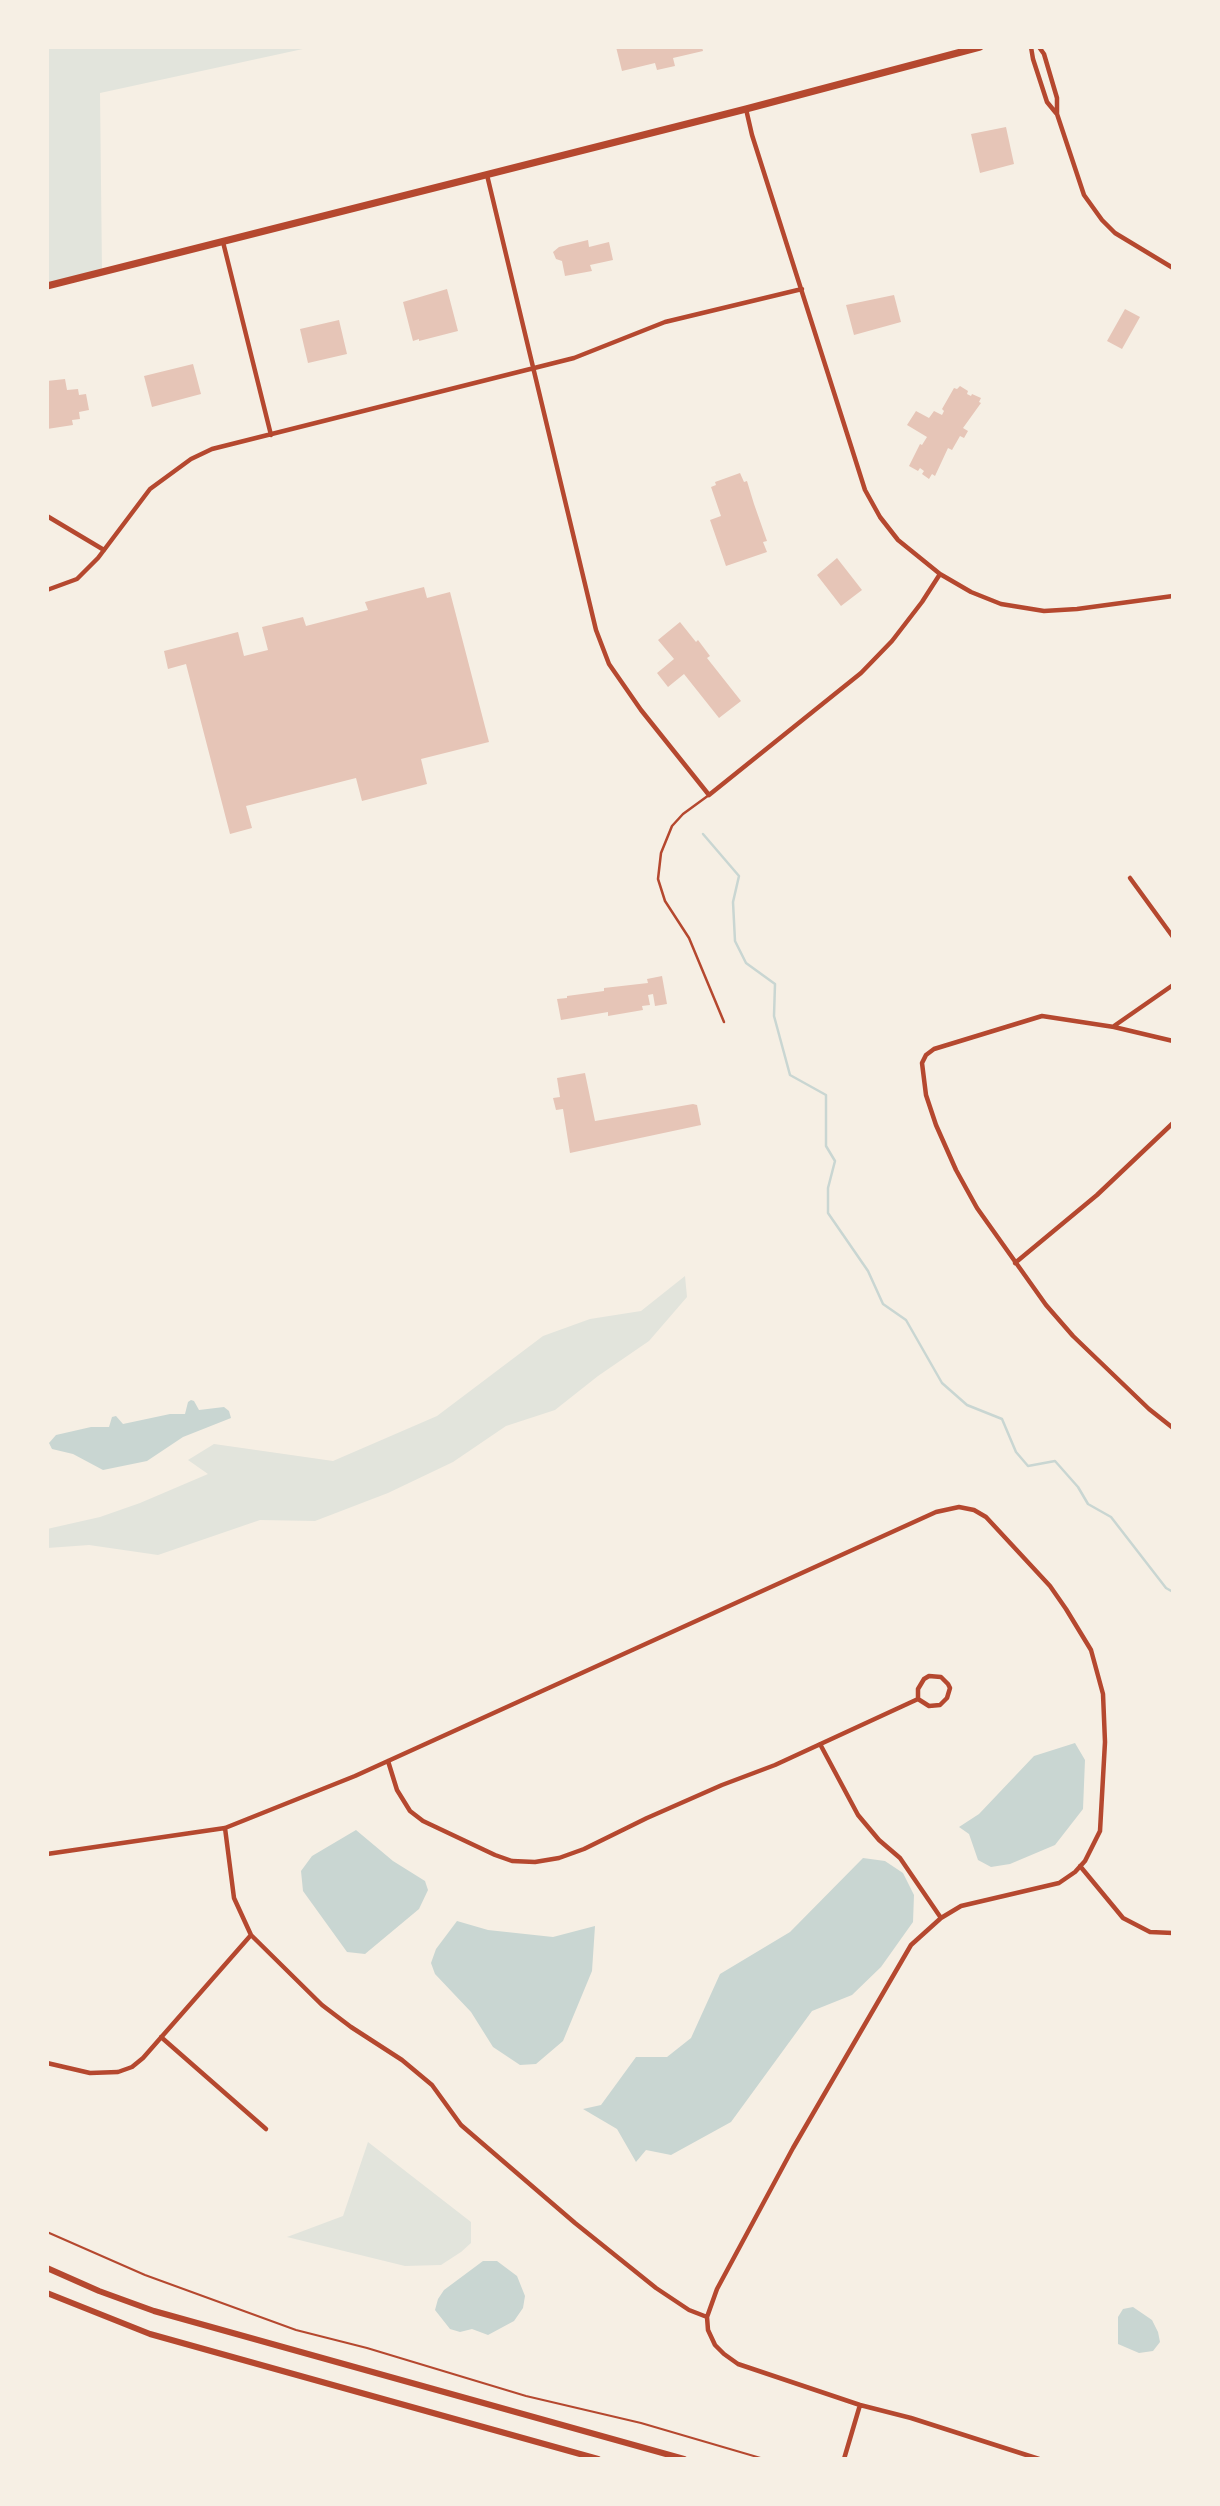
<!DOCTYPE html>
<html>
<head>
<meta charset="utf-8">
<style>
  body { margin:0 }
  #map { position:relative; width:1220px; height:2506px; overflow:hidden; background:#f6efe4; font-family:"Golos Text",sans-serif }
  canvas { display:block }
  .frame { position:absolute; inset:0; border:49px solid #f6efe4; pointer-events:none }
</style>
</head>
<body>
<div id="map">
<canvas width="1220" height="2506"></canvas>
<div class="frame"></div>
</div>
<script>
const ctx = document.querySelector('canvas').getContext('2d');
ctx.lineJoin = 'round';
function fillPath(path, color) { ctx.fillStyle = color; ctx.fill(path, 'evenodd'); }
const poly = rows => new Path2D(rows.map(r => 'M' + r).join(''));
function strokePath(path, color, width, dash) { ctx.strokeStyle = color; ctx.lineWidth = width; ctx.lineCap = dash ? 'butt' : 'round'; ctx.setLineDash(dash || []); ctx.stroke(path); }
const green = poly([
  [47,47,312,47,100,93,102,272,47,286],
  [685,1276,687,1297,649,1341,598,1376,555,1410,506,1426,453,1462,388,1493,315,1521,260,1520,158,1555,89,1545,47,1548,47,1529,100,1517,140,1503,208,1474,188,1460,214,1444,333,1461,437,1416,543,1336,590,1319,641,1311],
  [368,2142,471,2222,471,2243,461,2252,441,2265,405,2266,287,2237,343,2216]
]);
const water = poly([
  [191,1400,194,1401,199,1410,224,1407,229,1411,231,1418,183,1437,147,1461,103,1470,73,1454,52,1449,49,1443,56,1435,91,1427,109,1427,112,1417,116,1416,123,1424,170,1414,185,1414,188,1402],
  [1075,1743,1085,1760,1083,1809,1055,1845,1010,1864,991,1867,978,1860,969,1834,959,1827,979,1814,1034,1756],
  [356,1830,393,1861,425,1881,428,1890,419,1909,365,1954,347,1952,303,1891,301,1871,312,1856],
  [863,1858,885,1861,903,1873,914,1895,913,1922,881,1967,852,1995,812,2011,731,2122,671,2155,646,2150,636,2162,617,2129,583,2109,601,2105,636,2057,667,2057,691,2038,720,1974,790,1932],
  [457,1921,488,1930,553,1937,595,1926,592,1971,563,2041,536,2064,520,2065,493,2047,471,2012,435,1974,431,1963,436,1949],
  [483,2261,497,2261,517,2276,525,2296,523,2308,514,2321,488,2335,472,2329,460,2332,450,2329,435,2310,438,2299,444,2290],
  [1133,2307,1152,2320,1158,2332,1160,2342,1153,2351,1139,2353,1118,2344,1118,2317,1123,2309]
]);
const stream = poly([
  [703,834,739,876,733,902,735,941,746,963,775,984,774,1016,790,1075,826,1095,826,1146,835,1161,828,1188,828,1213,868,1271,883,1304,906,1320,942,1383,967,1405,1002,1419,1016,1452,1028,1466,1055,1461,1078,1487,1088,1504,1111,1517,1166,1588,1173,1592]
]);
const building = poly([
  [616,47,702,47,703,51,673,58,675,66,657,70,655,63,622,71],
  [1006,127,1014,164,980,173,971,134],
  [588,240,589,247,609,242,613,260,590,265,592,271,565,276,562,261,556,259,553,252,559,247],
  [447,289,458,331,419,341,419,339,413,341,403,302],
  [894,295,901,322,854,335,846,305],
  [1125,309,1140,317,1122,349,1107,341],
  [339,320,347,354,308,363,300,329],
  [193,364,201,394,152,407,144,376],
  [65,379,67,390,78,389,79,395,86,394,89,410,79,412,80,419,72,420,73,425,47,429,47,381],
  [960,386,968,391,967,394,971,396,972,394,981,398,979,402,981,403,963,428,968,431,964,438,960,436,952,450,948,448,935,476,932,474,929,479,922,474,924,471,920,468,918,471,909,466,920,444,922,445,927,437,907,425,916,411,929,418,934,411,942,415,944,411,942,409,954,388,957,389],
  [740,473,744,482,747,481,754,504,767,541,763,542,767,552,726,566,710,520,721,516,711,487,716,485,715,482],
  [837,558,862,590,841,606,817,575],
  [424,587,427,598,450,592,489,742,421,759,427,784,362,801,356,778,246,806,252,828,230,834,186,664,168,669,164,651,238,632,244,656,268,650,262,627,303,617,306,626,368,610,365,602],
  [680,622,696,642,698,640,710,656,707,658,741,701,719,718,684,674,668,687,657,673,674,659,658,640],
  [662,976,667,1004,655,1006,653,994,648,995,650,1005,642,1006,643,1010,608,1016,608,1012,561,1020,557,999,567,998,567,996,604,991,604,988,648,983,647,979],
  [585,1073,595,1121,693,1104,697,1105,701,1125,570,1153,563,1109,556,1110,553,1098,560,1097,557,1078]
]);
const path = poly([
  [47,2232,145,2275,296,2330,367,2348,526,2396,641,2423,764,2459]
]);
const service = poly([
  [709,795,683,814,672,826,661,853,658,879,665,901,689,938,724,1022]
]);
const minor = poly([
  [1031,47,1033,59,1047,102,1056,113],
  [1039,47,1044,54,1057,98,1057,114,1084,195,1102,220,1115,233,1173,268],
  [746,109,752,135,865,490,880,517,898,540,940,574,971,592,1001,604,1044,611,1077,609,1173,596],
  [487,175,596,630,609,664,641,710,709,795,861,673,892,641,922,602,940,574],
  [223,242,271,435],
  [47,516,104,550],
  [47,590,77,579,98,558,150,489,191,459,212,449,574,358,665,322,802,289],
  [1130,878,1173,937],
  [1114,1026,1173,985],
  [1173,1041,1114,1027,1042,1016,934,1049,926,1055,922,1063,926,1095,936,1125,956,1170,977,1208,1046,1305,1073,1336,1149,1409,1173,1428],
  [1015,1263,1097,1195,1173,1123],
  [820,1744,858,1815,879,1840,900,1858,941,1918],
  [388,1761,397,1790,410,1811,423,1821,495,1855,512,1861,535,1862,559,1858,584,1849,647,1818,722,1785,775,1765,918,1699,929,1706,940,1705,947,1698,950,1688,948,1684,941,1677,929,1676,924,1679,918,1689,918,1699],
  [225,1828,234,1898,251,1935,322,2005,351,2027,402,2060,432,2085,461,2125,575,2223,656,2288,689,2310,707,2317],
  [47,1854,225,1828,355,1776,936,1512,959,1507,974,1510,986,1517,1050,1586,1066,1609,1091,1650,1103,1694,1105,1742,1100,1831,1085,1861,1075,1872,1059,1883,961,1906,941,1918,911,1945,793,2148,717,2289,707,2317,708,2330,715,2345,724,2354,738,2364,860,2405,911,2418,1039,2459],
  [1080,1866,1123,1918,1150,1932,1173,1933],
  [161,2037,266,2129],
  [47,2063,90,2073,118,2072,132,2067,143,2058,251,1935],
  [844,2459,860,2405]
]);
const secondary = poly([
  [47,2268,99,2291,154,2311,684,2459],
  [47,2293,150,2334,598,2459]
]);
const primary = poly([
  [47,286,746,109,980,47]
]);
fillPath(green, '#e2e4dc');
fillPath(water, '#c9d6d2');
strokePath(stream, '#c9d6d2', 2.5);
fillPath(building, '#e6c5b7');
strokePath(path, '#b5482f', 2);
strokePath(service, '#b5482f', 2.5);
strokePath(minor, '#b5482f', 4.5);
strokePath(secondary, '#b5482f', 6);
strokePath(primary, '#b5482f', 7);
</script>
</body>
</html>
